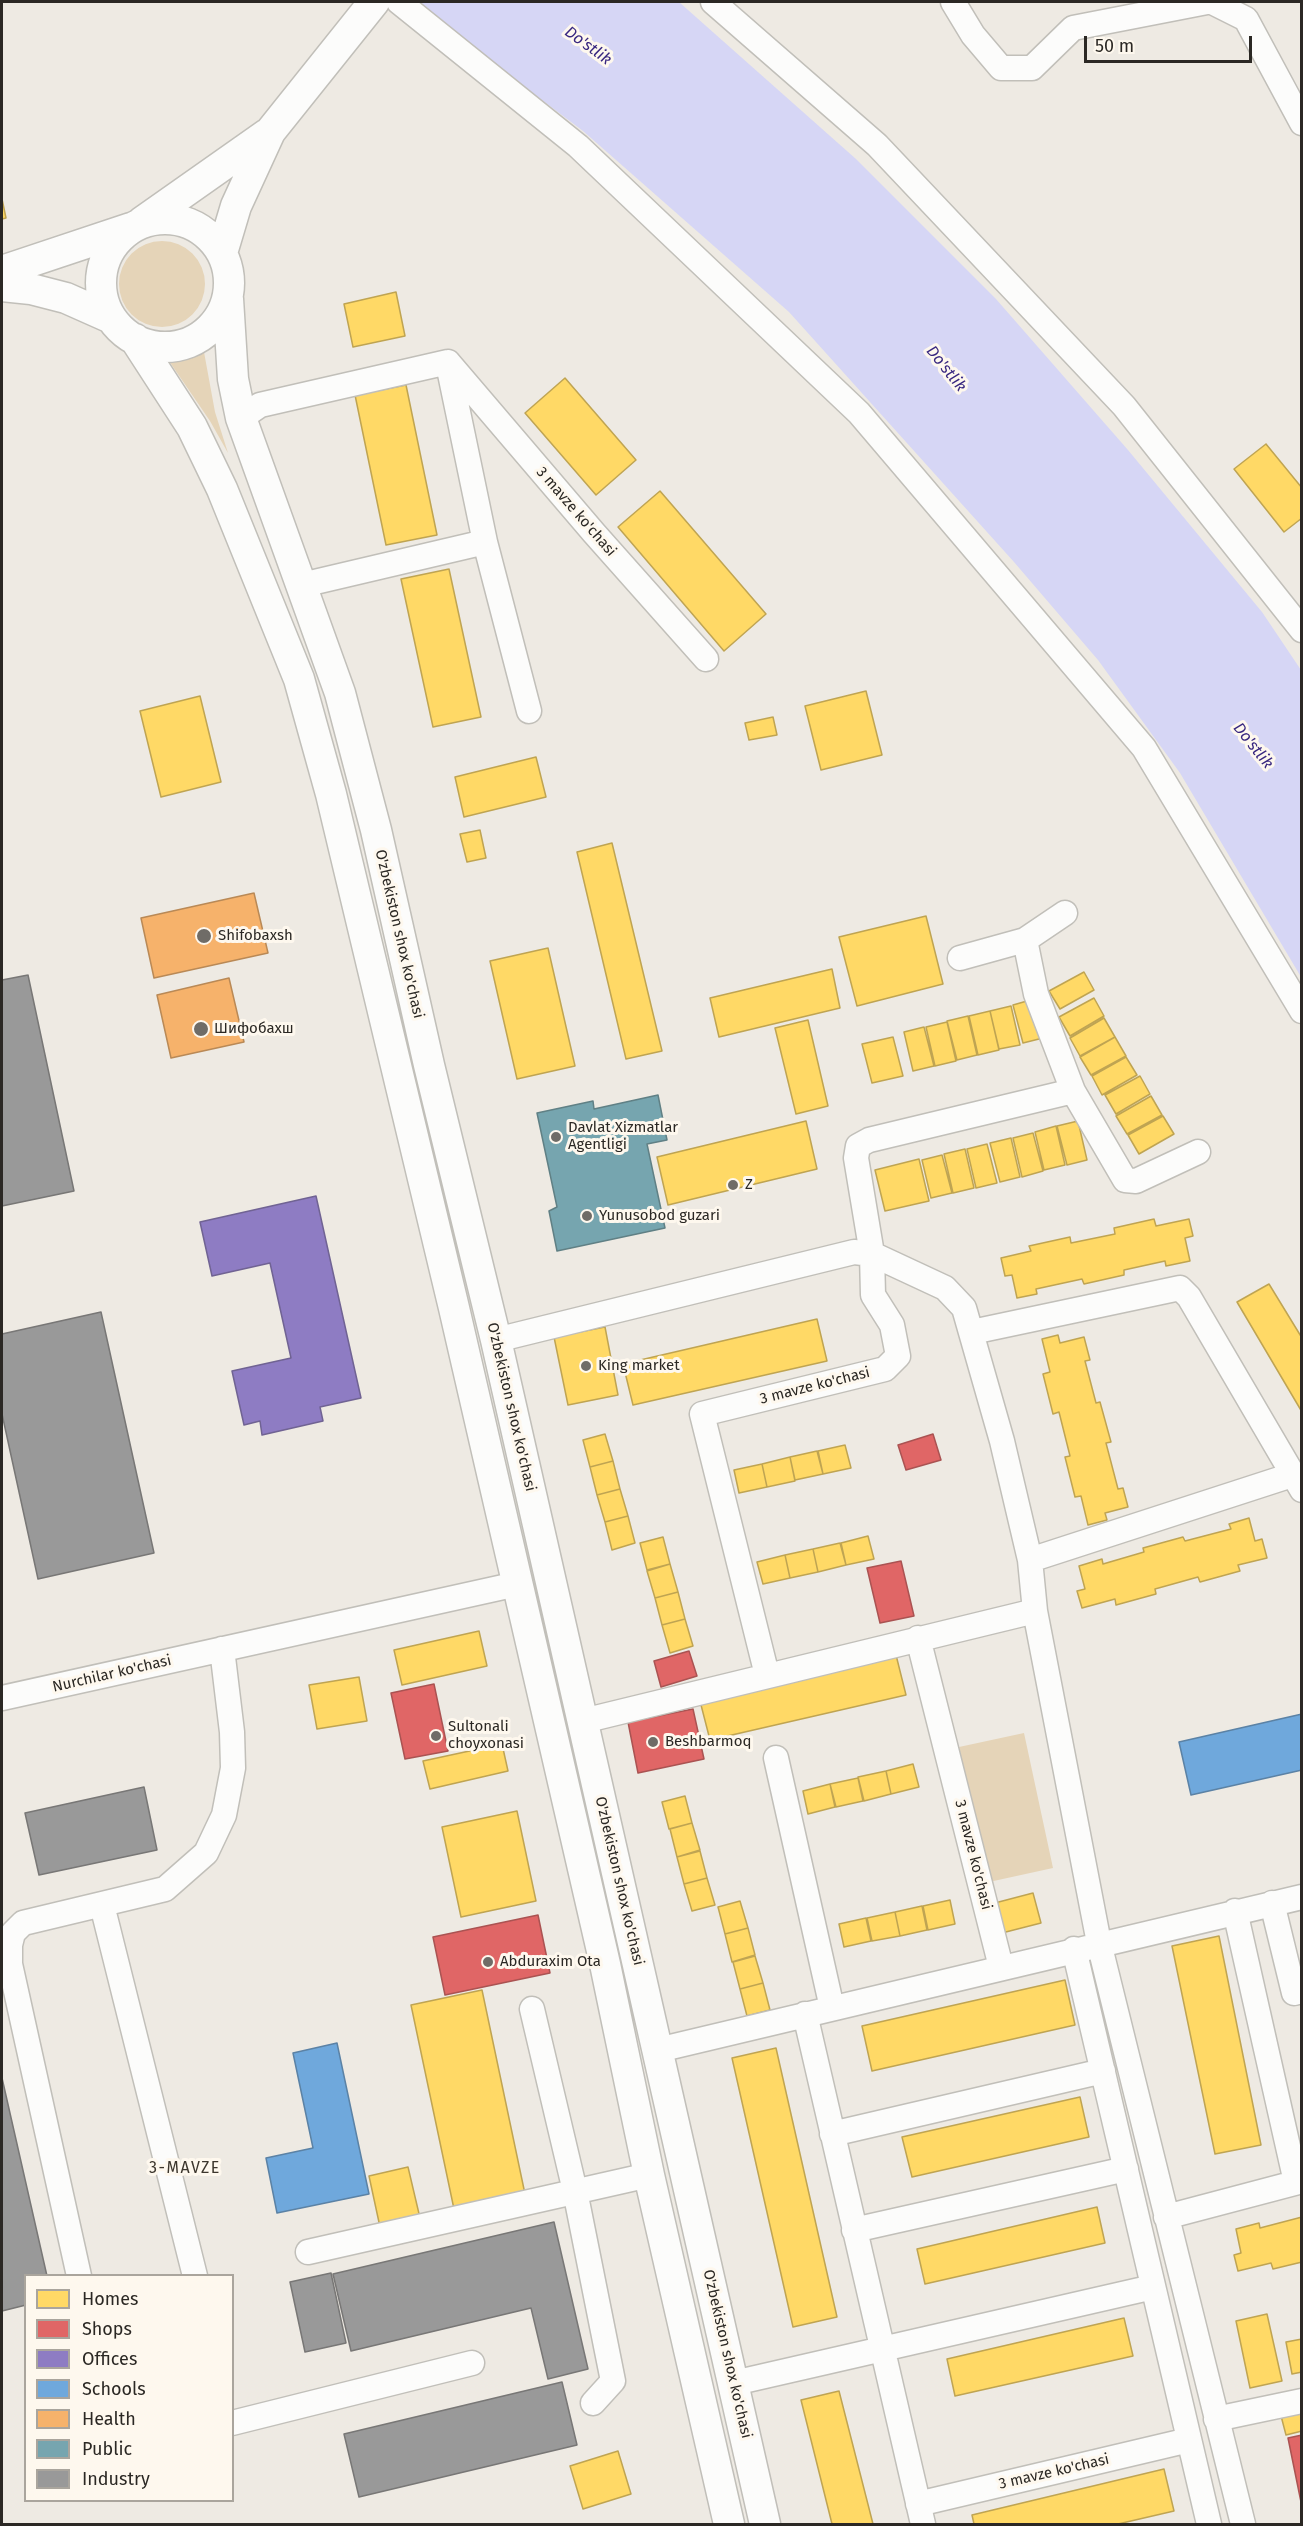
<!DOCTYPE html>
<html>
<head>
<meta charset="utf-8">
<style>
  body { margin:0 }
  #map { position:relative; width:1303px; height:2526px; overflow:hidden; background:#eeeae3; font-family:"Fira Sans",sans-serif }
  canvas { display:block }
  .frame { position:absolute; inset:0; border:3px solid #2b2824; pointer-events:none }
  .legend { position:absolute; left:24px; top:2274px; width:210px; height:228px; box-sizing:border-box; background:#fef8ee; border:2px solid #aaa59d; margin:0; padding:8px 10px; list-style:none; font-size:18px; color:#2b2824 }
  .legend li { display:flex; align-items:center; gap:12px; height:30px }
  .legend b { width:30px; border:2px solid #aaa59d }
  .scale { position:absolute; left:1084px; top:36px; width:168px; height:27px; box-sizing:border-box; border:3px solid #2b2824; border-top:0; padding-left:8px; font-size:18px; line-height:21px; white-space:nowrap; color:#2b2824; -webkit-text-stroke:4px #fef8ee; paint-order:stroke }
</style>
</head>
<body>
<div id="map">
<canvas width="1303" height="2526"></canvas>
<div class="frame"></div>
<ul class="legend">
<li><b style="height:16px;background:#ffd966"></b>Homes</li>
<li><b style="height:16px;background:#e06666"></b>Shops</li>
<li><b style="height:16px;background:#8e7cc3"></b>Offices</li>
<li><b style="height:16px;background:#6fa8dc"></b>Schools</li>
<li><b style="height:16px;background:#f6b26b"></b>Health</li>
<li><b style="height:16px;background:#76a5af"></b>Public</li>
<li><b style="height:16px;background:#999"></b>Industry</li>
</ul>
<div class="scale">50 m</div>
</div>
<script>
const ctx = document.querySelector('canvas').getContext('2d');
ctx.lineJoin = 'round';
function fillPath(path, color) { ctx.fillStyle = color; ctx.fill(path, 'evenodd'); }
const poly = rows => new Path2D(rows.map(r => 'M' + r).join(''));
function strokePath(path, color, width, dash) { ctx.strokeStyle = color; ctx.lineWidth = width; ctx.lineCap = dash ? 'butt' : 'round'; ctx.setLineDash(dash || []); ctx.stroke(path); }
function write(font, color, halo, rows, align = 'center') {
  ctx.font = font + ' "Fira Sans",sans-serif'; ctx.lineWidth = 6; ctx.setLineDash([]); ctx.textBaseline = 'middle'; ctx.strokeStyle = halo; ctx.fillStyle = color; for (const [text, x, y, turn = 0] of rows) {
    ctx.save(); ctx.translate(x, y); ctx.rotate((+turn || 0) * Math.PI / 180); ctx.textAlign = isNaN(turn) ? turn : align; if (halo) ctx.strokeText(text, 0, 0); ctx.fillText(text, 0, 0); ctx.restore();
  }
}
const green = poly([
  '119 284a43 43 0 1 1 86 0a43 43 0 1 1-86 0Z',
  [204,352,215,412,228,453,210,421,169,361,189,358],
  [1024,1733,1053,1868,989,1882,959,1747]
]);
const water = poly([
  [412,2,679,2,856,159,996,299,1128,450,1262,612,1301,670,1301,977,1180,773,1098,660,1014,562,789,312,583,131]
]);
const homes = poly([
  [2,199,6,218,2,219,2,199],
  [396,292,405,336,353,347,344,304,396,292],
  [565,378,636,460,596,495,525,413,565,378],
  [406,385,437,535,386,545,355,395,406,385],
  [1266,444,1302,488,1302,518,1284,532,1234,469,1266,444],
  [660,491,766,614,724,651,618,527,660,491],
  [449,569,481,717,433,727,401,579,449,569],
  [866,691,882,755,821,770,805,706,866,691],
  [200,696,221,782,161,797,140,711,200,696],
  [773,717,777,735,749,740,745,723,773,717],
  [536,757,546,797,464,817,455,777,536,757],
  [480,830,486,858,467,862,460,834,480,830],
  [612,843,662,1051,626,1059,577,852,612,843],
  [926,916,943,984,857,1006,839,937,926,916],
  [548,948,575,1066,517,1079,490,961,548,948],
  [832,969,840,1008,719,1037,710,998,832,969],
  [1084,972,1094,990,1060,1009,1049,991,1084,972],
  [1094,998,1104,1016,1070,1036,1059,1017,1094,998],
  [1034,999,1043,1038,1023,1043,1013,1005,1034,999],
  [1011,1006,1020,1045,999,1049,990,1011,1011,1006],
  [990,1011,999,1050,978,1055,969,1016,990,1011],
  [968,1016,977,1055,957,1060,947,1021,968,1016],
  [1104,1018,1115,1037,1080,1056,1070,1038,1104,1018],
  [808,1020,828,1106,796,1114,775,1028,808,1020],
  [947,1022,956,1061,935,1066,926,1027,947,1022],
  [924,1027,934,1066,913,1071,904,1032,924,1027],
  [893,1037,903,1076,872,1083,862,1044,893,1037],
  [1115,1037,1126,1056,1091,1075,1080,1057,1115,1037],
  [1126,1057,1137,1075,1102,1095,1092,1076,1126,1057],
  [1140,1076,1150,1094,1116,1114,1105,1095,1140,1076],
  [1151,1096,1162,1115,1127,1134,1116,1116,1151,1096],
  [1163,1116,1174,1134,1139,1154,1128,1135,1163,1116],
  [806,1121,817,1169,668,1205,657,1157,806,1121],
  [1078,1121,1087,1160,1067,1165,1057,1126,1078,1121],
  [1056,1126,1065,1165,1044,1170,1035,1132,1056,1126],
  [1033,1133,1043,1171,1022,1177,1013,1138,1033,1133],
  [1011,1138,1020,1177,1000,1182,990,1143,1011,1138],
  [987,1144,997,1183,976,1188,967,1149,987,1144],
  [965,1149,974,1188,953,1193,944,1154,965,1149],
  [942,1155,952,1193,931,1198,922,1160,942,1155],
  [919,1159,929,1201,885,1211,875,1170,919,1159],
  [1154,1219,1156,1226,1189,1219,1193,1236,1185,1238,1190,1261,1166,1266,1165,1261,1124,1270,1124,1275,1084,1284,1082,1279,1036,1289,1037,1294,1017,1298,1012,1275,1005,1276,1001,1258,1031,1251,1029,1246,1070,1237,1071,1243,1115,1234,1114,1228,1154,1219],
  [1269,1284,1302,1338,1302,1412,1237,1302,1269,1284],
  [817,1319,827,1361,633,1405,623,1364,817,1319],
  [605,1327,618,1395,568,1405,554,1337,605,1327],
  [1058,1335,1060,1343,1084,1337,1090,1360,1085,1361,1096,1403,1100,1402,1111,1442,1106,1443,1118,1489,1123,1488,1128,1507,1105,1513,1107,1520,1088,1525,1081,1496,1075,1497,1065,1457,1070,1456,1059,1412,1053,1414,1043,1374,1050,1372,1042,1339,1058,1335],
  [605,1434,613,1461,590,1467,583,1440,605,1434],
  [845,1445,851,1468,823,1474,818,1451,845,1445],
  [817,1451,823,1474,795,1480,790,1457,817,1451],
  [790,1457,795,1481,767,1487,762,1464,790,1457],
  [613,1461,620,1489,597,1495,590,1467,613,1461],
  [762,1464,767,1487,739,1493,734,1470,762,1464],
  [620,1489,628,1516,605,1522,597,1495,620,1489],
  [628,1516,635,1543,612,1550,605,1522,628,1516],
  [1249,1518,1255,1541,1262,1539,1267,1558,1238,1565,1240,1571,1200,1582,1198,1577,1155,1589,1156,1594,1116,1605,1115,1599,1082,1608,1077,1591,1085,1589,1079,1566,1102,1559,1103,1564,1144,1552,1143,1548,1183,1537,1185,1541,1231,1529,1229,1524,1249,1518],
  [868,1536,874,1559,846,1565,841,1543,868,1536],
  [663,1537,670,1564,647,1570,640,1543,663,1537],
  [840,1543,846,1565,818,1572,813,1549,840,1543],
  [813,1549,818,1572,790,1578,785,1555,813,1549],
  [785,1555,790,1578,763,1584,757,1562,785,1555],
  [670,1564,678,1592,655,1598,647,1571,670,1564],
  [678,1592,685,1619,662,1625,655,1598,678,1592],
  [685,1619,693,1646,670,1653,662,1625,685,1619],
  [479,1631,487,1666,402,1685,394,1650,479,1631],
  [896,1655,906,1695,710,1740,700,1701,896,1655],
  [359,1677,367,1721,317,1729,309,1685,359,1677],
  [502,1744,508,1771,430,1789,423,1761,502,1744],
  [913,1764,919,1787,891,1794,886,1771,913,1764],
  [886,1771,891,1794,864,1801,858,1777,886,1771],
  [858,1778,863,1801,836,1807,830,1784,858,1778],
  [830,1784,835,1807,808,1814,803,1791,830,1784],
  [685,1796,692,1823,669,1829,662,1802,685,1796],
  [517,1811,536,1901,461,1917,442,1827,517,1811],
  [692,1823,700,1850,677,1857,670,1829,692,1823],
  [700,1851,707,1878,684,1884,677,1857,700,1851],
  [707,1878,715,1905,692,1911,684,1884,707,1878],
  [1033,1893,1041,1923,998,1934,991,1904,1033,1893],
  [950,1900,955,1924,928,1930,923,1906,950,1900],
  [740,1901,748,1928,725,1934,718,1907,740,1901],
  [922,1906,927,1930,900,1936,895,1912,922,1906],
  [895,1912,900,1936,872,1941,867,1918,895,1912],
  [866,1918,871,1941,844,1947,839,1924,866,1918],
  [748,1928,755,1955,732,1962,725,1934,748,1928],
  [1219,1936,1261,2145,1215,2154,1172,1946,1219,1936],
  [755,1956,763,1983,740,1989,733,1962,755,1956],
  [1065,1980,1075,2025,872,2071,862,2026,1065,1980],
  [763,1983,770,2010,747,2016,740,1989,763,1983],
  [482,1990,525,2194,454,2209,411,2005,482,1990],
  [776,2048,837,2317,793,2327,732,2058,776,2048],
  [1080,2097,1089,2137,912,2177,902,2137,1080,2097],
  [408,2167,420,2218,380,2227,369,2176,408,2167],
  [1097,2207,1105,2243,925,2284,917,2249,1097,2207],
  [1302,2217,1302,2262,1273,2269,1271,2263,1238,2271,1234,2255,1241,2253,1236,2229,1259,2223,1260,2228,1302,2217],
  [1267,2314,1282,2381,1250,2388,1236,2321,1267,2314],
  [1124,2318,1133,2356,955,2396,947,2359,1124,2318],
  [1302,2339,1302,2372,1292,2374,1286,2342,1302,2339],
  [839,2391,873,2524,832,2524,801,2400,839,2391],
  [1302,2407,1302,2431,1286,2435,1280,2412,1302,2407],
  [618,2451,631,2494,583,2509,570,2466,618,2451],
  [1164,2469,1174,2511,1118,2524,974,2524,972,2515,1164,2469]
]);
const shops = poly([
  [933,1434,941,1460,906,1470,898,1445,933,1434],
  [901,1561,914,1616,880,1623,867,1568,901,1561],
  [689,1651,697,1676,661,1687,654,1661,689,1651],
  [434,1684,448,1751,405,1759,391,1693,434,1684],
  [693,1709,704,1759,638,1773,628,1722,693,1709],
  [538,1915,550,1973,445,1995,433,1937,538,1915],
  [1302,2435,1302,2502,1301,2502,1288,2438,1302,2435]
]);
const offices = poly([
  [316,1196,361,1398,320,1407,323,1421,262,1435,260,1421,244,1425,232,1371,291,1358,270,1263,212,1276,200,1222,316,1196]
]);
const schools = poly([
  [1302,1714,1302,1770,1191,1795,1179,1742,1302,1714],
  [337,2043,369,2194,277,2213,266,2158,313,2148,293,2053,337,2043]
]);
const health = poly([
  [254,893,268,953,154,978,141,918,254,893],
  [229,978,244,1042,171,1058,157,995,229,978]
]);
const public = poly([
  [658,1095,667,1140,647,1144,665,1228,557,1251,549,1211,557,1207,537,1113,593,1101,594,1109,658,1095]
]);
const industry = poly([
  [28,975,74,1191,2,1206,2,980,28,975],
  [101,1312,154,1553,38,1579,2,1414,2,1334,101,1312],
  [144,1787,157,1850,39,1875,25,1813,144,1787],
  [2,2078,47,2276,26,2276,26,2305,2,2311,2,2078],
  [554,2222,588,2369,548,2379,531,2308,351,2351,333,2274,554,2222],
  [331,2273,346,2343,305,2352,290,2282,331,2273],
  [562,2382,577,2445,359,2497,344,2434,562,2382]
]);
const minor = poly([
  [399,2,578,146,859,413,1144,748,1302,1011],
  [713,2,877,145,1124,406,1302,630],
  [953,2,973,35,1001,68,1032,68,1073,28,1207,2],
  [1212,2,1246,19,1302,123],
  [448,362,594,533,706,659],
  [241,418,260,405,448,362],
  [485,542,529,711],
  [302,585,485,542,448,364],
  [1065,913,1025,940,1036,994,1073,1091],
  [960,958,1025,940],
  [972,1332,1180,1288,1189,1297,1302,1490],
  [496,1340,854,1252,872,1254,945,1288,964,1308,1002,1441,1030,1560,1035,1611,1099,1943,1243,2524],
  [1030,1560,1292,1475],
  [918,1638,1001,1967],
  [767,1675,702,1414,885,1369,898,1356,892,1325,873,1295,872,1254,856,1158,858,1146,869,1140,1073,1091,1125,1180,1136,1181,1198,1152],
  [2,1698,517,1584],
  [583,1721,1035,1611],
  [776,1758,832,2008],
  [1272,1903,1294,1993,1302,1991],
  [102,1905,195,2276],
  [1235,1911,1296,2182],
  [1074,1949,1209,2524],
  [532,2009,575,2191,613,2381,593,2403],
  [805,2014,923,2524],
  [658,2050,1302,1897],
  [832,2134,1103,2071],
  [1166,2217,1302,2181],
  [854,2230,1126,2169],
  [308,2252,649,2175],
  [79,2276,10,1964,10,1945,13,1933,23,1923,165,1889,206,1853,224,1815,233,1768,232,1732,222,1649],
  [734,2383,1153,2287],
  [1216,2419,1302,2401],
  [232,2423,472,2363],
  [918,2504,1189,2440]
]);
const major = poly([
  '101 283a64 64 0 1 1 128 0a64 64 0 1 1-128 0Z',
  [142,222,267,134],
  [222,253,236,206,270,132,374,2],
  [2,271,131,228],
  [2,286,31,289,66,298,111,318],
  [228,299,233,379,241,418,340,693,376,830,429,1065,496,1340,765,2524],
  [135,339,192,427,222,489,299,679,331,794,454,1308,605,1964,649,2175,729,2524]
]);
const markers = [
  [204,936,8,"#6f6c67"],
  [201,1029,8,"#6f6c67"],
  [556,1137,6,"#6f6c67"],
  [733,1185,6,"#6f6c67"],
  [587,1216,6,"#6f6c67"],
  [586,1366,6,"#6f6c67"],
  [436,1736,6,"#6f6c67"],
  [653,1742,6,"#6f6c67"],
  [488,1962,6,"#6f6c67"]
];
const streetNames = [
  ["3 mavze ko'chasi",576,512,49],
  ["O'zbekiston shox ko'chasi",399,934,77],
  ["3 mavze ko'chasi",815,1386,-14],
  ["O'zbekiston shox ko'chasi",511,1407,77],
  ["Nurchilar ko'chasi",112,1674,-13],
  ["3 mavze ko'chasi",973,1855,76],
  ["O'zbekiston shox ko'chasi",619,1881,77],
  ["O'zbekiston shox ko'chasi",727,2354,77],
  ["3 mavze ko'chasi",1054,2472,-13]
];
const poiNames = [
  ["Shifobaxsh",218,936],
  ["Шифобахш",214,1029],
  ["Davlat Xizmatlar",568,1128],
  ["Agentligi",568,1145],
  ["Z",745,1185],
  ["Yunusobod guzari",599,1216],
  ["King market",598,1366],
  ["Sultonali",448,1727],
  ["choyxonasi",448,1744],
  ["Beshbarmoq",665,1742],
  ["Abduraxim Ota",500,1962]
];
const waterNames = [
  ["Do'stlik",588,46,36],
  ["Do'stlik",946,369,51],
  ["Do'stlik",1253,746,51]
];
const neighbourhoodNames = [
  ["3-MAVZE",185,2169]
];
fillPath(green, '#e5d4b8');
fillPath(water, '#d6d6f5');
fillPath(homes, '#ffd966');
strokePath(homes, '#bfa452', 1.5);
fillPath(shops, '#e06666');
strokePath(shops, '#aa5352', 1.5);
fillPath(offices, '#8e7cc3');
strokePath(offices, '#706393', 1.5);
fillPath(schools, '#6fa8dc');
strokePath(schools, '#5b82a5', 1.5);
fillPath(health, '#f6b26b');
strokePath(health, '#b98956', 1.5);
fillPath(public, '#76a5af');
strokePath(public, '#608085', 1.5);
fillPath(industry, '#999');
strokePath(industry, '#787776', 1.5);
strokePath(minor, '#c1bfb9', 27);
strokePath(major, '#c1bfb9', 33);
strokePath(minor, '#fcfcfb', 24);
strokePath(major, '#fcfcfb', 30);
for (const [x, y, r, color] of markers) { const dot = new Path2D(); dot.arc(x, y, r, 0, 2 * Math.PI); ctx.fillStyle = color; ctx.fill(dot); strokePath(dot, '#fef8ee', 2); }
write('15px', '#2b2824', '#fef8ee', streetNames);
write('15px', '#2b2824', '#fef8ee', poiNames, 'left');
write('italic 16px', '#382780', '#fef8ee', waterNames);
ctx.letterSpacing = '1.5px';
write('16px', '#3c362d', '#fef8ee', neighbourhoodNames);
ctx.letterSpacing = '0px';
</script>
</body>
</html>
